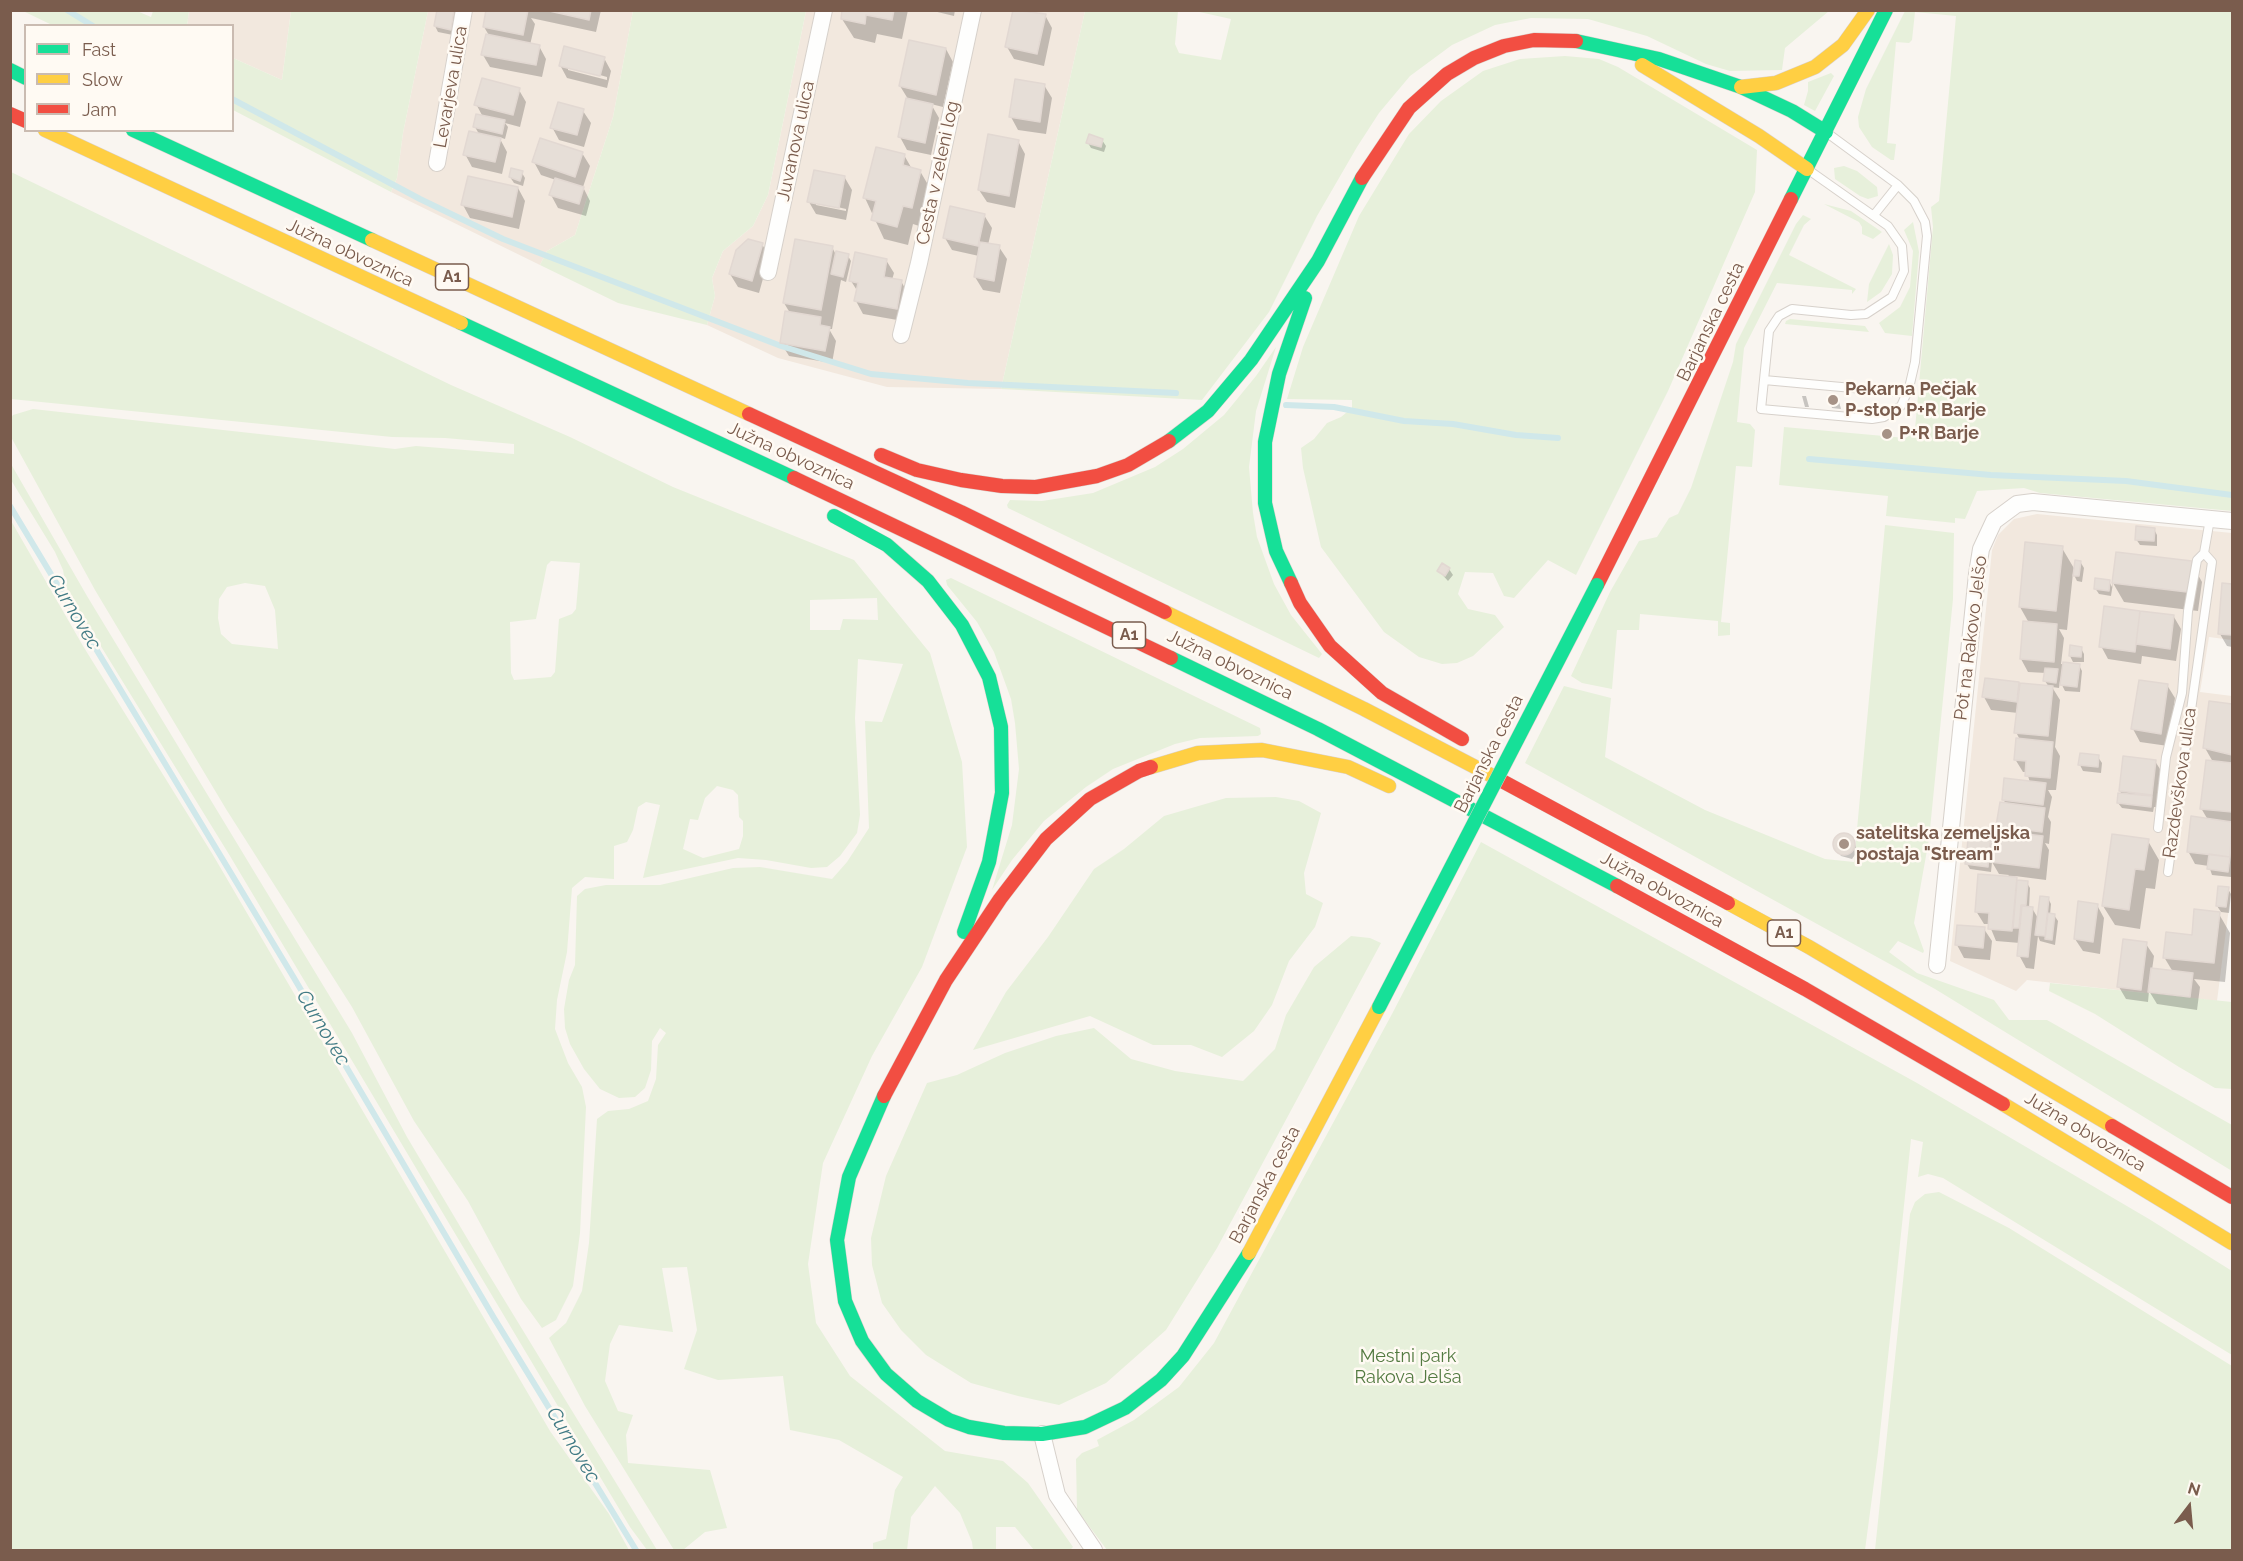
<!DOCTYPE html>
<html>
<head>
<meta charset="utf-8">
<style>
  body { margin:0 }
  #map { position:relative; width:2243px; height:1561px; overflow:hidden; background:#f9f5f0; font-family:Raleway,sans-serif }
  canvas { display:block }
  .frame { position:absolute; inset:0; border:12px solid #7a5c4d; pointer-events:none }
  .legend { position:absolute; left:24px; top:24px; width:210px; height:108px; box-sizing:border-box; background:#fffaf3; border:2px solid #cabbb1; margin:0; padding:8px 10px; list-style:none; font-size:18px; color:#7a5c4d }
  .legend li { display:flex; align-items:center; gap:12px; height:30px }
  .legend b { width:30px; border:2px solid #cabbb1 }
  .north { position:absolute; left:2159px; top:1477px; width:60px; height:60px; -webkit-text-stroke:4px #fffaf3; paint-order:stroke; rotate:16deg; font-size:16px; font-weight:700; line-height:24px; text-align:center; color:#7a5c4d }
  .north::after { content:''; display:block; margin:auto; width:21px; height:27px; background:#7a5c4d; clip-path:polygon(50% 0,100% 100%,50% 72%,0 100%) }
</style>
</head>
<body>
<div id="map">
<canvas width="2243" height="1561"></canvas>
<div class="frame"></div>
<ul class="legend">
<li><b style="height:8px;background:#16e098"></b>Fast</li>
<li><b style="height:8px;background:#ffcf43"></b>Slow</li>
<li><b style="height:8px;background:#f24e42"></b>Jam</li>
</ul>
<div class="north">N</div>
</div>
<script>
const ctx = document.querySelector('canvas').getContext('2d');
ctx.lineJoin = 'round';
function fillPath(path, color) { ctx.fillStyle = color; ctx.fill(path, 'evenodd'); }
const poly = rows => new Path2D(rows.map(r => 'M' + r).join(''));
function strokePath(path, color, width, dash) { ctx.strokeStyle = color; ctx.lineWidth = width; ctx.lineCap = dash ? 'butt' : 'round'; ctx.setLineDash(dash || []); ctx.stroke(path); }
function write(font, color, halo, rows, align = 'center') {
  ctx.font = font + ' Raleway,sans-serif'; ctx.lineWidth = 5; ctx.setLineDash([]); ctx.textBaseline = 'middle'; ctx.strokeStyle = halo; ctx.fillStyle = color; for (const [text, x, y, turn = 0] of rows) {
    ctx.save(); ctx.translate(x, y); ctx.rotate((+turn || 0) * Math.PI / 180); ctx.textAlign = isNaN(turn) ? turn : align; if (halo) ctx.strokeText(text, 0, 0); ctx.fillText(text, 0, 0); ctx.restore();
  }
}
const residential = poly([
  [189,11,291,11,282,80,233,58,232,26,187,26],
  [428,11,633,11,613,117,575,235,547,251,540,265,391,192,397,178,403,133],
  [806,11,1085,11,1001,389,887,387,778,358,707,325,715,296,712,278,723,251,753,226,768,195],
  [2037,514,2232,533,2232,640,2209,637,2200,692,2232,696,2232,884,2217,1001,2027,980,2016,991,1950,961,1992,550,1998,535,2014,519]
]);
const green = poly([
  [23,11,137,11,151,17,153,11,189,11,187,26,52,25],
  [291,11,428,11,403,133,397,178,391,192,233,110,233,58,282,80],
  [633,11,806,11,768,195,753,226,723,251,712,278,715,296,707,325,618,303,540,265,547,251,575,235,613,117],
  [1085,11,1178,11,1175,44,1179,53,1221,60,1231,19,1195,11,1829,11,1785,48,1782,70,1730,71,1706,64,1647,36,1588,19,1531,18,1495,25,1452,45,1410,76,1379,113,1357,147,1317,216,1269,312,1202,400,1001,389],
  [1905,11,2232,11,2232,511,2040,493,2024,488,1977,491,1965,519,1955,518,1955,523,1886,516,1888,496,1779,485,1784,427,1906,438,1915,429,1933,227,1931,207,1939,201,1956,16,1915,12,1912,40,1909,43,1896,42,1887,143,1896,144,1894,160,1891,160,1872,147,1859,127,1858,117,1866,89],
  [1565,56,1599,59,1618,67,1757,150,1755,192,1668,391,1576,575,1548,560,1514,598,1504,596,1493,573,1465,572,1458,594,1468,609,1495,615,1504,627,1473,656,1457,663,1442,664,1419,657,1384,632,1321,547,1303,468,1301,448,1314,439,1327,423,1341,417,1352,408,1352,400,1287,399,1303,347,1359,216,1409,134,1441,101,1483,71,1520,59],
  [1831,73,1834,76,1815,111,1804,105,1808,91,1808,82],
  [1844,166,1857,171,1877,187,1878,196,1868,199,1860,196,1835,179,1834,168],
  [11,172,451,385,570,437,673,487,854,560,930,653,962,762,967,847,922,967,872,1056,823,1163,808,1264,816,1323,850,1376,945,1451,1003,1461,1028,1483,1073,1547,1070,1550,1034,1550,1015,1527,996,1527,996,1550,973,1550,972,1542,960,1513,935,1486,911,1517,907,1550,873,1550,873,1543,886,1539,895,1490,903,1477,839,1440,790,1430,783,1376,718,1380,684,1369,697,1330,687,1267,662,1268,673,1332,619,1325,610,1344,605,1381,618,1411,633,1415,626,1435,628,1463,710,1470,727,1528,705,1532,683,1550,674,1550,585,1406,549,1338,566,1323,582,1291,589,1243,597,1119,608,1111,629,1109,648,1101,656,1079,658,1045,666,1033,660,1028,652,1041,651,1070,645,1088,635,1097,619,1098,600,1089,584,1069,570,1044,565,1028,564,1009,569,980,575,965,577,896,585,889,606,885,660,885,733,868,760,867,832,879,847,862,869,828,865,721,882,722,903,664,858,659,855,718,860,815,857,833,840,856,827,867,811,868,766,860,738,858,643,878,660,805,646,802,638,807,633,830,627,842,614,846,614,879,585,877,572,888,567,952,557,1000,555,1029,568,1063,582,1087,586,1107,580,1233,573,1286,556,1320,542,1328,521,1299,468,1201,414,1121,352,1007,226,809,95,590,11,437,11,418,13,415,33,409,395,449,416,446,514,454,514,444,445,438,392,437,11,399],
  [551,561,580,563,576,609,572,614,559,619,555,672,551,677,514,680,511,673,510,622,536,619,547,565],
  [245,583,265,586,275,610,278,649,232,644,221,634,218,618,219,599,227,587],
  [877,598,878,620,843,619,840,630,810,630,810,600],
  [717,786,733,790,738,795,739,817,743,821,743,836,739,849,703,858,683,849,690,819,698,820,705,798],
  [1824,204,1851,211,1882,232,1873,239,1862,234,1862,227,1859,222],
  [1803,215,1811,219,1804,225,1789,255,1856,289,1852,294,1852,290,1777,283,1744,348,1737,422,1750,424,1755,430,1752,467,1736,466,1721,622,1730,623,1730,635,1718,636,1718,621,1640,614,1639,630,1617,630,1612,689,1582,683,1571,676,1610,592,1639,541,1657,537,1669,518,1678,514,1691,488,1733,362,1736,344,1796,224],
  [1913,222,1919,252,1912,336,1885,333,1879,323,1900,307,1910,287,1913,251,1904,230],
  [1889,244,1893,255,1892,274,1881,292,1867,302,1869,284],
  [1790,319,1865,326,1869,332,1785,324,1786,321],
  [1276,347,1256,411,1249,467,1253,513,1257,537,1274,584,1291,615,1322,654,1319,658,1008,508,1007,505,1010,500,1042,501,1093,493,1155,467,1183,449,1224,415,1256,376],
  [11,464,87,596,352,1033,407,1137,483,1265,657,1550,647,1550,630,1527,230,856,78,609,66,587,63,570,55,552,11,480],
  [10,519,83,646,213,855,550,1431,609,1514,629,1550,11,1550],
  [1885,525,1954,533,1953,599,1929,839,1914,923,1924,951,1923,953,1898,941,1889,952,1917,973,1994,1000,2009,1020,2047,1020,2232,1125,2232,1171,1935,989,1525,763,1564,686,1611,698,1605,757,1705,810,1825,859,1854,862],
  [951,578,1260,728,1261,734,1258,736,1200,738,1175,744,1113,769,1086,787,1044,821,1012,860,992,890,1012,825,1019,769,1015,723,1011,699,994,652,977,622,947,585,946,580],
  [1276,797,1299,801,1321,813,1304,873,1306,894,1323,903,1315,927,1289,961,1272,1005,1254,1031,1222,1057,1191,1045,1153,1045,1090,1016,973,1050,1006,992,1048,937,1094,869,1124,849,1164,816,1226,798],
  [1481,842,1917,1083,2149,1219,2232,1271,2232,1355,1943,1178,1928,1174,1918,1177,1923,1142,1911,1139,1878,1452,1865,1550,1107,1550,1077,1510,1076,1459,1082,1453,1099,1446,1097,1440,1134,1420,1179,1387,1214,1343,1392,1014],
  [1351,936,1370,938,1381,943,1217,1248,1166,1330,1106,1383,1059,1405,1018,1396,971,1383,926,1355,901,1330,882,1303,872,1265,871,1238,886,1176,927,1083,957,1075,1005,1053,1056,1036,1094,1028,1131,1059,1175,1071,1243,1081,1275,1049,1286,1015,1314,967],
  [2050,983,2232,1002,2232,1089,2215,1088,2179,1067,2095,1014,2049,991],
  [1939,1192,2009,1228,2232,1366,2232,1550,1875,1550,1910,1214,1915,1202,1925,1194]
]);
const shadow = poly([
  [438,10,457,10,453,35,438,32,435,26],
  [488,10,601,10,596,32,531,18,535,24,530,45,539,46,546,59,542,77,490,67,483,55,490,37,484,27],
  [844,10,908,10,902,39,877,34,875,43,854,38,842,19],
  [929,10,955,10,954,16],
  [1015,10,1045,15,1052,28,1044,66,1014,59,1007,47],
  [946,49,953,62,943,107,931,104,939,118,931,155,907,150,900,137,908,99,900,86],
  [604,58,611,71,607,88,567,78,560,65],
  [568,66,607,77,607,80,568,70],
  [1044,85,1052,98,1046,134,1018,130,1011,117],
  [519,90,526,102,520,127,505,123,508,127,505,139,499,137,507,152,502,174,472,167,465,154,479,134,475,127,483,117,476,104],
  [583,111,591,123,584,147,559,140,552,127],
  [1102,140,1106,146,1104,152,1091,148,1088,143],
  [1018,141,1025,154,1015,208,987,202,979,190],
  [582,153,590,166,583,187,590,201,586,216,558,208,551,195,556,180,541,175,534,162],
  [904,155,912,169,920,171,931,190,922,227,913,224,908,245,884,239,865,198],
  [522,173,525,178,523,186,514,183,510,177],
  [845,178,852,190,846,220,816,214,809,202],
  [816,202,846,209,846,211,816,205],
  [518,188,525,201,519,229,470,218,463,205],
  [984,215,992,228,988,245,999,247,1007,259,1000,293,983,290,975,277,979,256,952,250,945,238],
  [762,244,769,257,759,293,738,287,730,274],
  [832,247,836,255,848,256,851,261,846,282,841,280,832,329,829,329,836,341,832,363,789,356,781,343,790,313,784,303],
  [886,260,894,273,892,280,901,281,908,294,903,321,863,314,856,301,858,292,851,281],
  [1802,396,1806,396,1809,407,1805,407],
  [1829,397,1838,398,1841,409,1832,408],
  [2154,529,2157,535,2157,546,2140,545,2136,539],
  [2026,544,2062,548,2075,570,2081,563,2084,568,2082,582,2077,581,2073,573,2067,630,2059,629,2064,638,2061,664,2079,665,2082,671,2080,692,2065,691,2060,681,2059,688,2052,687,2060,700,2055,747,2060,756,2056,790,2048,790,2052,797,2048,817,2051,822,2049,844,2045,843,2049,850,2046,880,2015,876,2018,882,2027,883,2030,888,2029,908,2032,908,2039,920,2048,898,2051,904,2050,915,2054,915,2058,921,2055,945,2040,941,2038,936,2034,969,2026,968,2019,955,2020,943,1996,941,1989,924,1984,924,1976,911,2009,875,1999,874,1992,862,1991,872,1970,869,1967,864,1991,832,1994,838,2002,833,1998,826,2006,804,2003,799,2030,783,2027,772,2023,772,2015,759,2020,740,2016,732,2018,713,1991,710,1984,697,1986,680,2049,687,2045,681,2046,673,2028,672,2021,659,2024,622,2029,623,2020,607],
  [2117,554,2191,562,2202,582,2198,611,2124,602,2113,583,2111,596,2099,594,2095,588,2109,581,2112,587],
  [1449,569,1453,575,1448,581,1439,571],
  [2223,585,2232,585,2232,647,2227,646,2220,634],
  [2106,607,2174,617,2181,629,2176,661,2142,656,2141,664,2108,659,2101,646],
  [2081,648,2084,654,2084,662,2073,662,2070,656],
  [2167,685,2175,698,2168,746,2140,742,2133,729],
  [2211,702,2232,705,2231,877,2212,875,2209,866,2195,864,2188,851,2208,820,2201,808,2213,762,2205,748],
  [2098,757,2102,763,2101,773,2083,771,2080,765],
  [2155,761,2163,774,2158,807,2154,807,2153,812,2122,808,2118,803,2122,795,2120,791],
  [1843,835,1851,838,1855,844,1857,852,1852,859,1841,856,1837,850,1835,842],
  [2148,841,2159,860,2155,889,2146,888,2140,929,2115,925,2103,906],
  [2228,889,2231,894,2229,913,2221,912,2217,906],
  [2097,905,2104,918,2100,954,2083,951,2075,939],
  [2219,914,2230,933,2225,982,2194,979,2200,987,2197,1010,2157,1004,2149,991,2148,1002,2126,999,2119,987,2146,944,2154,956,2152,970,2173,972,2164,957],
  [1984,929,1992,941,1990,960,1964,958,1957,945]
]);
const stream = poly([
  [67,10,93,26],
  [232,99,420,199,503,239,781,346,871,374,968,383,1176,393],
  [1286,405,1334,407,1404,421,1453,424,1516,435,1558,438],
  [1809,459,1991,475,2126,481,2232,495],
  [10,506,294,978,494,1318,636,1550]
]);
const building = poly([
  [437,10,454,10,451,30,434,26,437,10],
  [486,10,528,10,523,35,483,27,486,10],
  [545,10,591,10,589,20,545,10],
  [842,10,894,10,892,20,866,15,865,24,841,19,842,10],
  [1013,10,1046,14,1037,54,1005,47,1013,10],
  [486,34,540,45,536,65,481,55,486,34],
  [909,40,946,48,936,95,899,86,909,40],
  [564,46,605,57,600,76,559,66,564,46],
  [482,78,520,88,513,115,474,105,482,78],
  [1015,79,1045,84,1040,122,1009,117,1015,79],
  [906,98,933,104,925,143,898,137,906,98],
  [558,102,584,109,577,135,550,128,558,102],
  [476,114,505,120,502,134,473,127,476,114],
  [469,131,501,138,495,162,463,155,469,131],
  [988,134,1019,140,1009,196,978,190,988,134],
  [1089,134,1103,139,1101,147,1086,143,1089,134],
  [540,138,583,152,575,177,532,162,540,138],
  [876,147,905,154,903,165,921,170,912,208,903,206,897,227,871,220,876,201,863,198,876,147],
  [511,168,523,171,520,181,509,177,511,168],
  [814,170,845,176,839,208,807,202,814,170],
  [468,176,518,187,512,217,461,205,468,176],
  [555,178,584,187,579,204,549,195,555,178],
  [950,206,985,214,978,246,943,238,950,206],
  [748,239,763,243,752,281,729,274,736,250,748,239],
  [795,239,833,246,821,310,783,303,795,239],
  [980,242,1000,245,994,281,974,277,980,242],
  [836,251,849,254,843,277,831,274,836,251],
  [855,252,887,259,884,277,902,280,897,309,854,301,858,283,849,281,855,252],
  [785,311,821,317,820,325,830,327,825,351,780,343,785,311],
  [2136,526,2155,528,2154,541,2135,540,2136,526],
  [2025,542,2063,546,2056,611,2019,607,2025,542],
  [2116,552,2192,561,2187,592,2112,583,2116,552],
  [2075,560,2081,561,2079,576,2073,576,2075,560],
  [1442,563,1450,568,1445,576,1437,571,1442,563],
  [2095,578,2110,580,2109,591,2094,589,2095,578],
  [2222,583,2232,584,2232,635,2218,634,2222,583],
  [2104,606,2140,611,2135,652,2099,647,2104,606],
  [2140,611,2174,615,2170,649,2136,644,2140,611],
  [2023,621,2057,624,2054,662,2020,659,2023,621],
  [2070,645,2082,647,2081,657,2069,656,2070,645],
  [2063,662,2080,664,2077,687,2060,685,2063,662],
  [2045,668,2058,669,2056,683,2043,681,2045,668],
  [1985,678,2019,682,2017,702,1982,697,1985,678],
  [2139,680,2168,684,2161,734,2131,729,2139,680],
  [2020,683,2053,686,2048,736,2014,733,2020,683],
  [2209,701,2232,704,2232,755,2203,748,2209,701],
  [2016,738,2053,742,2050,778,2025,776,2026,761,2014,760,2016,738],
  [2080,753,2099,755,2098,767,2078,765,2080,753],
  [2123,756,2156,760,2152,795,2119,791,2123,756],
  [2206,760,2232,763,2232,812,2200,809,2206,760],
  [2004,778,2046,783,2043,805,2002,800,2004,778],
  [2118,793,2152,796,2151,807,2117,803,2118,793],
  [2000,802,2045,808,2042,832,1996,826,2000,802],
  [2191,816,2232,822,2230,857,2187,852,2191,816],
  [1969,828,1992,831,1989,852,1967,850,1969,828],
  [1993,830,2043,836,2039,868,1990,862,1993,830],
  '1833 844a11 11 0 1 1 22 0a11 11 0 1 1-22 0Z',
  [2112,834,2149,839,2144,870,2135,869,2129,910,2102,906,2112,834],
  [1967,850,1989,852,1988,867,1965,864,1967,850],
  [2209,854,2230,857,2228,872,2207,869,2209,854],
  [1978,874,2017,877,2012,931,1988,929,1989,913,1975,912,1978,874],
  [2017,880,2028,881,2026,905,2021,905,2019,928,2013,928,2017,880],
  [2218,886,2229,887,2226,907,2216,906,2218,886],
  [2040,896,2049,897,2045,936,2035,935,2040,896],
  [2078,901,2098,904,2093,942,2074,939,2078,901],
  [2022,906,2033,907,2028,957,2017,956,2022,906],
  [2194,909,2220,912,2214,963,2163,958,2166,932,2192,935,2194,909],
  [2048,913,2055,914,2052,940,2045,939,2048,913],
  [1957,925,1985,927,1983,948,1955,945,1957,925],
  [2123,939,2147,942,2141,990,2117,987,2123,939],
  [2151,968,2193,973,2190,997,2148,992,2151,968]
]);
const lane = poly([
  [1810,171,1888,226,1902,246,1904,271,1892,297,1866,314,1851,315,1792,309,1779,316,1769,331,1761,409,1872,419,1884,417,1901,406,1909,388,1915,362,1927,236,1925,222,1914,201,1898,185,1830,135],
  [1874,215,1898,185],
  [1764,380,1908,393],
  [2158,828,2166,757,2182,693,2188,611,2197,560,2204,553,2210,519],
  [2168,872,2212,562,2204,553]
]);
const street = poly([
  [437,163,464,10],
  [768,272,824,10],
  [901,335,919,263,973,10],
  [1937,965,1977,574,1981,549,1994,521,2017,504,2033,502,2232,521],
  [1042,1434,1057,1495,1094,1550]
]);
const fast = poly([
  [1576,41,1659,59,1741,87,1792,111,1826,132],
  [10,70,26,78],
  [133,130,372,240],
  [1791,199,1886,10],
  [461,323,794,478],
  [1169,441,1208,411,1251,360,1318,261,1362,178],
  [834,516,887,545,928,581,962,625,989,677,1001,727,1002,793,989,862,964,932],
  [1291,583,1276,551,1265,503,1265,442,1279,374,1305,298],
  [1171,658,1318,729,1617,886],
  [884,1096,849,1177,837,1240,845,1301,862,1341,886,1374,917,1401,949,1420,969,1427,1004,1433,1042,1434],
  [1042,1434,1085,1427,1125,1408,1161,1380,1183,1356,1249,1253]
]);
const slow = poly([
  [1642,65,1759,136,1807,169],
  [1741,87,1776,83,1815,67,1843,45,1868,10],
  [45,130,461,323],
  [372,240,749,414],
  [1165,612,1364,709,1502,781],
  [1151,767,1198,753,1262,750,1348,767,1389,786],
  [1728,903,1809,947,2112,1126],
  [2003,1104,2232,1243],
  [1249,1253,1379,1007]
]);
const jam = poly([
  [10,114,26,121],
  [1362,178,1409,108,1447,74,1474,58,1504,46,1534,40,1576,41],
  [749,414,961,512,1165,612],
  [881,455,917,470,961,480,1002,486,1036,487,1097,476,1128,465,1169,441],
  [794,478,1171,658],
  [1291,583,1300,603,1330,646,1382,693,1462,739],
  [1597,585,1791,199],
  [1502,781,1728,903],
  [1617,886,1805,989,2003,1104],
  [884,1096,946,980,1000,899,1046,839,1090,799,1139,771,1151,767],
  [2112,1126,2232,1197]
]);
const fastBridge = poly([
  [1379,1007,1597,585]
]);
const markers = [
  [1833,400,6,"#a69286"],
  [1887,434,6,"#a69286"],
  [1844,844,6,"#a69286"]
];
const shields = [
  [452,277,33],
  [1129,635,33],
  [1784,933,33]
];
const shieldNames = [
  ["A1",452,277],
  ["A1",1129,635],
  ["A1",1784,933]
];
const streetNames = [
  ["Levarjeva ulica",451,87,-80],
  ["Juvanova ulica",796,141,-78],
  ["Cesta v zeleni log",938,173,-78],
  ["Južna obvoznica",350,253,25],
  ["Barjanska cesta",1711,322,-64],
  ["Južna obvoznica",791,456,25],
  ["Pot na Rakovo Jelšo",1971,638,-83],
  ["Južna obvoznica",1230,665,26],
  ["Barjanska cesta",1489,754,-63],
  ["Razdevškova ulica",2180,783,-82],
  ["Južna obvoznica",1662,890,29],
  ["Južna obvoznica",2085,1132,31],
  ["Barjanska cesta",1265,1185,-62]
];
const poiNames = [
  ["Pekarna Pečjak",1845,390],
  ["P-stop P+R Barje",1845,411],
  ["P+R Barje",1899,434],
  ["satelitska zemeljska",1856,834],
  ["postaja \"Stream\"",1856,855]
];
const parkNames = [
  ["Mestni park",1408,1357],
  ["Rakova Jelša",1408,1378]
];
const waterNames = [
  ["Curnovec",74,612,59],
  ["Curnovec",323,1028,59],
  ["Curnovec",573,1445,59]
];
fillPath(residential, '#f2e8de');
fillPath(green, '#e7f0db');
fillPath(shadow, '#0003');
strokePath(stream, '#d0e8ea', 6);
fillPath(building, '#e6ded7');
strokePath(building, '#e2d8d2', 1.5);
strokePath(lane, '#d7d1cb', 10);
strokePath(street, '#d7d1cb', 18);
strokePath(fast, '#dad1cc', 15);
strokePath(slow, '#dad1cc', 15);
strokePath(jam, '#dad1cc', 15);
strokePath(lane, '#fefefd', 8);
strokePath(street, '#fefefd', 16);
strokePath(fast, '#16e098', 14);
strokePath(slow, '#ffcf43', 14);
strokePath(jam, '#f24e42', 14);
strokePath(fastBridge, '#dad1cc', 15, []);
strokePath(fastBridge, '#16e098', 14);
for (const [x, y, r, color] of markers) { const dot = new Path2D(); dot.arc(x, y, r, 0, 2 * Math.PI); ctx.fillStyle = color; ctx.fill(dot); strokePath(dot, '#fffaf3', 2); }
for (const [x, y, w] of shields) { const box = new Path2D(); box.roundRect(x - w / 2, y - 13, w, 26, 4.5); ctx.fillStyle = '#fffaf3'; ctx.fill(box); strokePath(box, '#7a5c4d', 1.5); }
write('bold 16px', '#7a5c4d', null, shieldNames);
write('18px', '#7a5c4d', '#fffaf3', streetNames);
write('bold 18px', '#7a5c4d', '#fffaf3', poiNames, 'left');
write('18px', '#537a41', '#fffaf3', parkNames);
write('italic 20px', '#437c86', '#fffaf3', waterNames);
</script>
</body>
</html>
